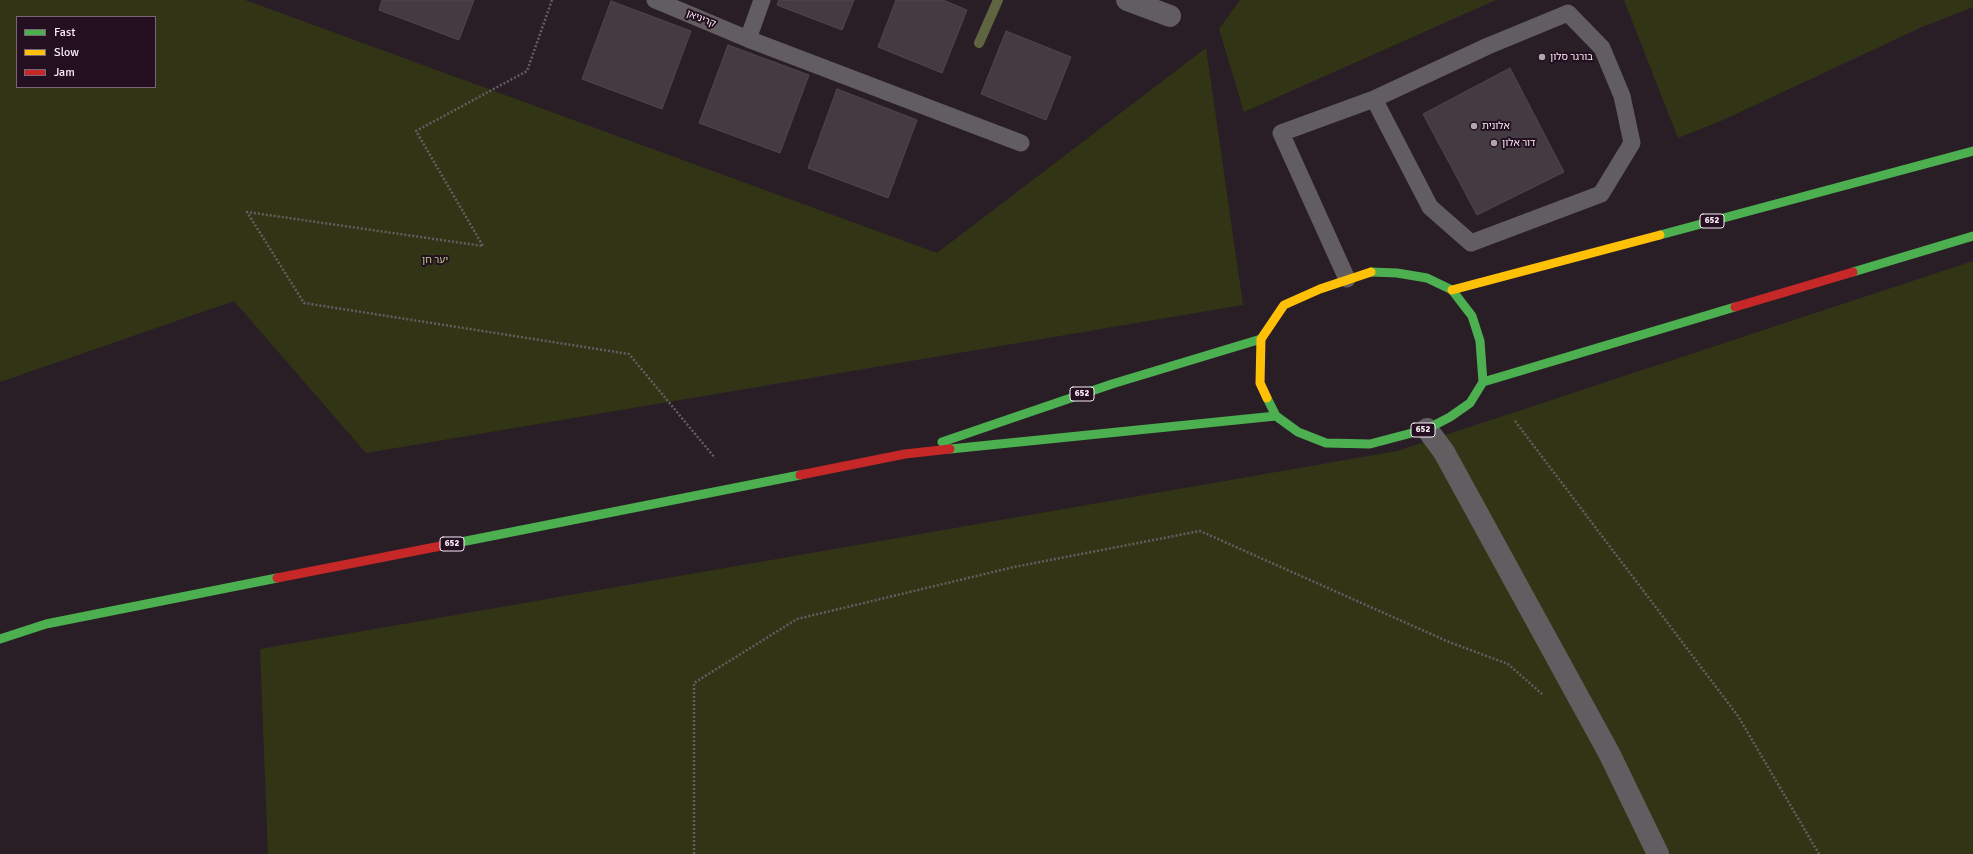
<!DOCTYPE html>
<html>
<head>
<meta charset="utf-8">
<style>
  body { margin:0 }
  #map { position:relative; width:1973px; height:854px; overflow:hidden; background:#291e26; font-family:Signika,sans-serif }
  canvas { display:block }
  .legend { position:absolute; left:16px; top:16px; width:140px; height:72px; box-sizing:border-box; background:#230f1f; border:1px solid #796775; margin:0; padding:5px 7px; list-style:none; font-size:12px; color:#faecf6 }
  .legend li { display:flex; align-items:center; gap:8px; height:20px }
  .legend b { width:20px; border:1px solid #796775 }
</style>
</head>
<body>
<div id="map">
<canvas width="1973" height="854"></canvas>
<ul class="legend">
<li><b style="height:5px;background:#4caf50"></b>Fast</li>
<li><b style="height:5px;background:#ffc107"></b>Slow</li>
<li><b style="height:5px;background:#c62828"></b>Jam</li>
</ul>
</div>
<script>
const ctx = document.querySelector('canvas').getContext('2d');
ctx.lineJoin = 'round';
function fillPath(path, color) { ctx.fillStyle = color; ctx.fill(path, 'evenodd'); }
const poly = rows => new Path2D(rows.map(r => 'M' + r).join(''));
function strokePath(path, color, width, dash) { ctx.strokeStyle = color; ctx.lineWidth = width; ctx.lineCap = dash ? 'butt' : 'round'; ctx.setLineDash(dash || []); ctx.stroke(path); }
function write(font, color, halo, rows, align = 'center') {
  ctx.font = font + ' Signika,"Noto Sans Hebrew",sans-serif'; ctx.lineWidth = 4; ctx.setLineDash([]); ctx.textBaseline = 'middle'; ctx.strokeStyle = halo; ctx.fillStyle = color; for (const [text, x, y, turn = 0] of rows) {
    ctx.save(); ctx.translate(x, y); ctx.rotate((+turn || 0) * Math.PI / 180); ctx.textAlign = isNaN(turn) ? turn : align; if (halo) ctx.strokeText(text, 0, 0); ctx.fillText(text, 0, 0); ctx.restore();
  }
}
const green = poly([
  [0,0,245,0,937,253,1206,48,1243,305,366,453,234,301,0,382],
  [17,17,155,17,155,87,17,87],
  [1240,0,1496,0,1244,112,1219,29],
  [1624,0,1973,0,1973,7,1922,27,1723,120,1678,138],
  [1973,261,1973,854,268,854,260,649,1397,451]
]);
const stream = poly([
  [979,43,998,0]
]);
const building = poly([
  [382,0,474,0,459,40,379,10,382,0],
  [779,0,854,0,842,30,777,5,779,0],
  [896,0,943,0,967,10,942,73,878,47,896,0],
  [611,1,691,31,662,109,582,79,611,1],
  [1006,31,1071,57,1046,120,981,94,1006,31],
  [728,45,809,75,780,153,699,123,728,45],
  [1510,68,1564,172,1477,215,1423,114,1510,68],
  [837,89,917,120,888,198,808,168,837,89]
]);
const path = poly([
  [552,0,527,71,416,131,483,246,247,212,304,303,629,354,715,458],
  [1515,421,1738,716,1819,854],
  [694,854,694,683,797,619,1014,567,1200,531,1449,642,1508,664,1542,694]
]);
const lane = poly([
  [655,0,748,39,1021,143],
  [748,39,762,0],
  [1347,279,1281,133,1374,99,1488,46,1568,13,1602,48,1622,96,1632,143,1601,194,1471,243,1430,207,1374,99]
]);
const street = poly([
  [1127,0,1170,16],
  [1427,429,1444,452,1609,753,1658,854]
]);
const fast = poly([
  [1660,235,1973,151],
  [1853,272,1973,236],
  [1483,382,1735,307],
  [1267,398,1276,416,1298,432,1326,443,1370,444,1427,429,1450,417,1470,403,1483,382,1480,341,1472,316,1452,290,1427,278,1397,273,1371,272],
  [942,442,1112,384,1261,339],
  [950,449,1276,416],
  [456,543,800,475],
  [0,639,46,624,277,578]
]);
const slow = poly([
  [1452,290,1660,235],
  [1267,398,1260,383,1261,339,1284,305,1320,289,1371,272]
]);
const jam = poly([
  [1735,307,1853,272],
  [800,475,905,454,950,449],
  [277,578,456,543]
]);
const markers = [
  [1542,57,4,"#b1a4ad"],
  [1474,126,4,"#b1a4ad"],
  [1494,143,4,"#b1a4ad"]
];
const shields = [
  [1712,221,24],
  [1082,394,24],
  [1423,430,24],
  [452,544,24]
];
const shieldNames = [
  ["652",1712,221],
  ["652",1082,394],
  ["652",1423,430],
  ["652",452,544]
];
const streetNames = [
  ["קריניאן",701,19,22]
];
const poiNames = [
  ["בורגר סלון",1550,57],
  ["אלונית",1482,126],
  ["דור אלון",1502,143]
];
const parkNames = [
  ["יער חן",435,260]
];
fillPath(green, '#323515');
strokePath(stream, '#5f6540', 10);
fillPath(building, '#443a42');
strokePath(building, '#50464d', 1);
strokePath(path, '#645e62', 2.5, [2, 2]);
strokePath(lane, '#615d60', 17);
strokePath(street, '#615d60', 22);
strokePath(fast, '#4caf50', 9);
strokePath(slow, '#ffc107', 9);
strokePath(jam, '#c62828', 9);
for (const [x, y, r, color] of markers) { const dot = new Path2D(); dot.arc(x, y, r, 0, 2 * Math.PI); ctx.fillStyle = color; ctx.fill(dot); strokePath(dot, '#230f1f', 1.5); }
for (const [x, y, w] of shields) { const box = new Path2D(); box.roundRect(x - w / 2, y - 7, w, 14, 3); ctx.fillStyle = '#230f1f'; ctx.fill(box); strokePath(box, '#faecf6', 1); }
write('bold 9px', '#faecf6', null, shieldNames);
write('10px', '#faecf6', '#230f1f', streetNames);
write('10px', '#faecf6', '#230f1f', poiNames, 'left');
write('10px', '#becc88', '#230f1f', parkNames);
</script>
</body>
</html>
